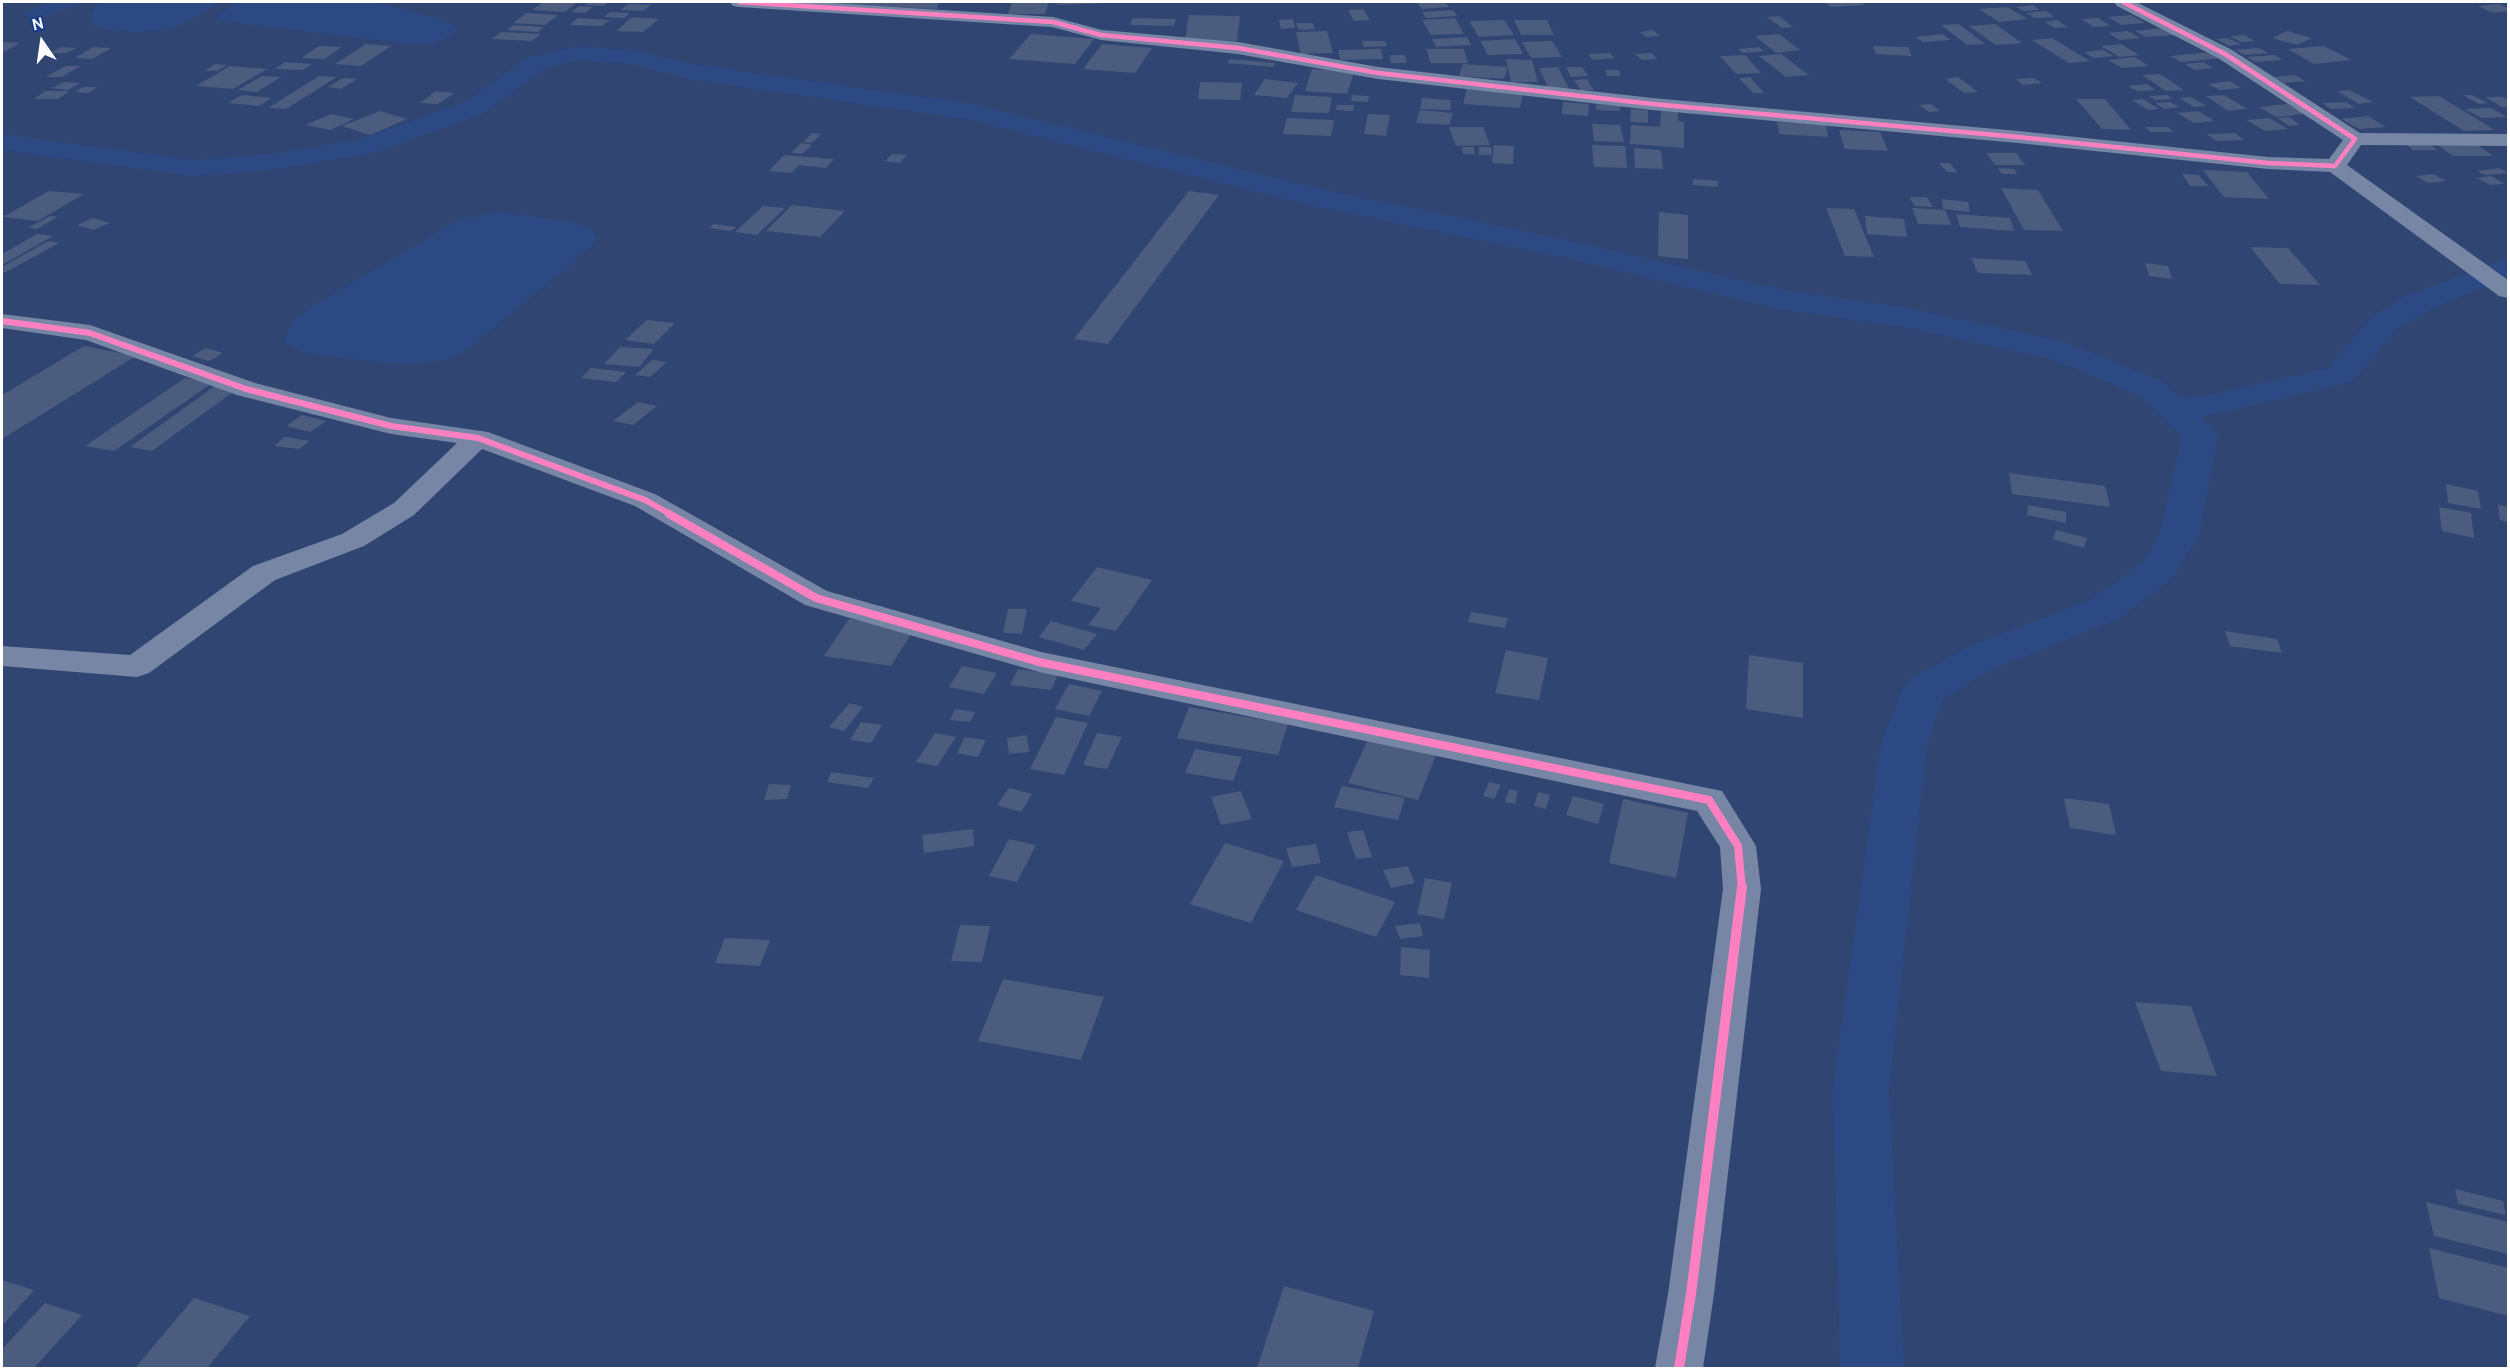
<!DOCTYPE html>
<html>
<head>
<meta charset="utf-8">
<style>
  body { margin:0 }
  #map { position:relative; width:2510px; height:1370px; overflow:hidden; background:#304571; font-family:Cabin,sans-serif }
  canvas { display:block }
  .frame { position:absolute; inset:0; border:3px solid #fff; pointer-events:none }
  .north { position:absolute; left:12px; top:12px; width:60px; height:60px; -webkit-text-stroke:4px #153c8c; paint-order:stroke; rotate:347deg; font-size:16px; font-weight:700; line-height:24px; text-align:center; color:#fff }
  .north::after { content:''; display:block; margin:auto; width:21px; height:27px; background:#fff; clip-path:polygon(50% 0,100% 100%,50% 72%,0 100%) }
</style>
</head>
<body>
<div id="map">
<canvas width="2510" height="1370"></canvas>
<div class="frame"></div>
<div class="north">N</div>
</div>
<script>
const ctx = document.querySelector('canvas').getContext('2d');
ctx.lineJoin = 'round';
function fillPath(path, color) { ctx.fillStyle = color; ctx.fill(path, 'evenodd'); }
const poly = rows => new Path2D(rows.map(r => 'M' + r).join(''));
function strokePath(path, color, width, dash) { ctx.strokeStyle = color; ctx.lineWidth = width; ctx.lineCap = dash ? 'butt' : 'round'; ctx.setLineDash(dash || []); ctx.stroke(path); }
const water = poly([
  [49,2,220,2,184,24,168,30,137,32,109,30,93,25,92,12,101,3,85,2,47,16,30,18,23,15],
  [242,2,375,2,440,19,457,28,456,32,434,43,419,45,227,22,217,18,218,14],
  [498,212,567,221,584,226,590,228,596,237,596,243,477,342,463,352,444,360,412,364,385,363,305,353,284,342,292,322,309,308,459,220]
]);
const canal = poly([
  [578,46,630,50,694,64,972,104,1315,188,1566,240,1783,290,1903,307,2061,341,2163,381,2182,398,2215,394,2328,368,2372,316,2406,296,2508,258,2508,278,2428,310,2396,330,2352,382,2202,417,2218,435,2199,536,2171,580,2120,618,1993,669,1943,698,1927,743,1889,1089,1904,1368,1840,1368,1833,1089,1881,743,1902,690,1909,680,1963,649,2090,600,2142,563,2159,536,2182,437,2139,395,2051,359,1903,327,1783,310,1566,258,1315,206,972,120,694,80,630,64,578,60,545,68,483,114,372,153,274,170,191,176,2,150,2,134,191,160,274,154,357,140,465,102,528,57,578,46]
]);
const building = poly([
  [543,2,578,2,565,12,532,10],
  [589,2,609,2,603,6,584,5],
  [806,2,939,2,937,9,806,3],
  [1012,2,1049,2,1045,14,1008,14],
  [1057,2,1106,2,1106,3,1057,5],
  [1417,2,1445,2,1449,7,1422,9],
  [1823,2,1860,2,1865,5,1832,7],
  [628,4,651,5,643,11,620,10],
  [2499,4,2508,8,2508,11,2493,13,2478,6],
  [2033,5,2040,10,2023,11,2016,7],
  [579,6,593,7,585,13,571,12],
  [2007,7,2028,19,1999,22,1979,9],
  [1363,9,1370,20,1354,21,1348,10],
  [1453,10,1457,16,1426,18,1422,12],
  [2046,11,2054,17,2035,18,2026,13],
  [610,12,630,13,624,18,604,17],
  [527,13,558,15,545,25,513,23],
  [1189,15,1240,16,1237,41,1185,40],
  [2131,15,2145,23,2122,25,2108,17],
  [1779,16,1793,27,1782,28,1767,17],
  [632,17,659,19,643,32,616,31],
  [578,18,610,20,602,26,569,25],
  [1133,18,1176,19,1174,26,1130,25],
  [1455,18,1464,34,1431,35,1422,20],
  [2098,18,2111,26,2094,27,2081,19],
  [1293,19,1295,28,1281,29,1279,20],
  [1504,20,1514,35,1479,37,1469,21],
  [1514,20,1547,20,1554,35,1521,35],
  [2057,20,2068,27,2055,28,2044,22],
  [1296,23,1313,23,1315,29,1299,30],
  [1959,24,1985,44,1967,45,1941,25],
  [1995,24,2022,43,1996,45,1969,26],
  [514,25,544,27,538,32,507,30],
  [2165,28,2176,35,2146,37,2135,31],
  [1653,30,1660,36,1646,37,1640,32],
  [1327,31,1333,53,1301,54,1296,32],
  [2128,31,2140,38,2120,40,2108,33],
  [2287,31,2312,38,2297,45,2272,38],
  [501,32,541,34,532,41,492,39],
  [1031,34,1094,39,1075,64,1009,59],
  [1779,34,1800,50,1776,53,1755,36],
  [1942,34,1951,40,1923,42,1915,37],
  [2244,35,2255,41,2241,42,2230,36],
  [1467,37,1471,45,1436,47,1432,39],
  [2052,38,2090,61,2069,63,2032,40],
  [2227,38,2241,44,2229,46,2216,39],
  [1515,39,1523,54,1488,55,1480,41],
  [1362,41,1385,41,1387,46,1364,47],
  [1552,41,1562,57,1531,58,1522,42],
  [2,42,20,43,2,53],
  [366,44,391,46,361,66,335,64],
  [1102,44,1152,48,1135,73,1083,69],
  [2121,44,2139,55,2119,57,2101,46],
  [319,46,342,47,324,59,301,58],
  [1873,46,1908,47,1912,56,1876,54],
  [2324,46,2351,60,2314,64,2288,49],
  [61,47,77,48,67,53,50,53],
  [93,47,111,48,92,59,75,58],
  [1759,47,1764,51,1743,53,1738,49],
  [2259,48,2269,53,2245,55,2235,50],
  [1381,49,1383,59,1340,60,1338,50],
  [1427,49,1464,49,1468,63,1430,63],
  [2103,50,2113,56,2093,58,2084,52],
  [2211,52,2223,58,2181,62,2170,56],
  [1610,53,1615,58,1593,60,1588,54],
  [1651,53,1658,59,1642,60,1635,54],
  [1781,54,1809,75,1786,77,1759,56],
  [1390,55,1405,55,1407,63,1391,63],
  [1745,55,1761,73,1736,74,1720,56],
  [2274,55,2283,60,2255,62,2247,57],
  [2135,57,2149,66,2122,68,2108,60],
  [1230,59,1275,63,1273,67,1227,63],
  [1506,59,1532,60,1538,82,1511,82],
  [285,62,312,64,303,70,275,69],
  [2203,62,2213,68,2195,70,2185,64],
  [215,64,227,65,217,71,205,71],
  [1463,64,1508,67,1504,79,1459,76],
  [65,66,80,66,62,77,46,77],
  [230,66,267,69,233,89,196,86],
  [1558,67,1569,89,1549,89,1539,68],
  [1566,67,1582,67,1588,76,1571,77],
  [1312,69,1354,72,1347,94,1305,91],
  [1605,70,1619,70,1621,76,1607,76],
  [2160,74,2184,90,2166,91,2142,75],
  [2294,75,2305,81,2285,83,2273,77],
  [262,76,281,77,257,92,238,90],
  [319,76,337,77,286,109,268,108],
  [1750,77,1764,93,1753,93,1739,78],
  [1958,77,1978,92,1964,93,1945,79],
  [343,78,357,79,341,89,328,87],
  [2034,78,2042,83,2023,85,2016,79],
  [1265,79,1298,83,1287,98,1254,95],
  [1587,79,1594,90,1581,90,1574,80],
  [2230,81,2241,88,2220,90,2208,84],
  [64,82,80,83,68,90,52,88],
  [1200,82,1242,83,1240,100,1198,99],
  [2147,84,2155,90,2137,91,2128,86],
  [83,87,97,87,89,93,75,92],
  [1467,88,1523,93,1520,108,1463,104],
  [2349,90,2373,102,2359,104,2337,91],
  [45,91,69,91,58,99,34,99],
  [436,91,454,93,438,104,420,103],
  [242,95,272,98,259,106,228,103],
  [1295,95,1332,97,1329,113,1291,112],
  [1352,95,1369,96,1368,102,1351,101],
  [2167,95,2173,99,2155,100,2149,96],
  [2224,95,2247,109,2228,111,2206,96],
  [2463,95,2472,95,2488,103,2479,104],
  [2439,96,2495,130,2464,131,2410,97],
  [2191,97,2207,106,2194,107,2179,98],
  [2485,97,2503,97,2508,100,2508,107,2502,107],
  [1422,98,1451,100,1450,110,1420,109],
  [2076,99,2105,99,2131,130,2102,129],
  [2143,99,2159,109,2148,110,2132,100],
  [1563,102,1589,104,1588,116,1562,114],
  [2170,102,2179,107,2164,109,2155,103],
  [2346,102,2355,108,2331,109,2322,103],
  [1596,104,1620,106,1620,111,1596,110],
  [1931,104,1940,111,1929,112,1919,105],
  [2287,104,2304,114,2276,117,2259,107],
  [1337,105,1354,105,1353,111,1336,110],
  [2491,108,2507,117,2481,118,2465,109],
  [1631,109,1648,110,1648,123,1630,122],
  [1420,110,1453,113,1449,125,1416,123],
  [380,111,407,119,370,135,342,126],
  [1661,111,1678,112,1678,121,1684,122,1684,148,1630,144,1631,125,1660,127],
  [2198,111,2215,121,2194,123,2177,113],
  [331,114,354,119,330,130,306,125],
  [1368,114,1390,115,1386,136,1364,134],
  [2368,116,2386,127,2359,129,2341,119],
  [2289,117,2300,125,2289,126,2277,118],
  [1287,118,1334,120,1331,136,1283,134],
  [2269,118,2288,129,2265,131,2246,120],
  [1777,122,1826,125,1828,137,1779,134],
  [1592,124,1620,125,1624,142,1594,141],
  [1449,127,1483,127,1490,145,1456,146],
  [2145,127,2168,127,2174,132,2151,132],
  [1839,130,1880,132,1888,151,1845,149],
  [812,133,821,134,812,143,803,142],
  [2235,133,2244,140,2216,141,2207,134],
  [801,143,812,145,802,154,791,153],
  [2404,143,2428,143,2437,150,2413,150],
  [2475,143,2493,156,2453,156,2436,144],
  [1494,145,1514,146,1513,164,1492,163],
  [1592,145,1625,146,1627,168,1594,167],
  [1462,147,1474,147,1475,154,1463,154],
  [1479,147,1491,147,1492,155,1479,155],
  [1634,148,1661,150,1663,169,1635,168],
  [1986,153,2016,153,2025,165,1995,165],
  [892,154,907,155,900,163,885,161],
  [784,155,834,159,826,168,799,165,792,173,769,171],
  [1939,163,1950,163,1957,172,1947,172],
  [1998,168,2014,169,2017,174,2002,174],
  [2499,168,2508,173,2486,175,2477,171],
  [2203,170,2247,172,2269,199,2224,197],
  [2182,174,2199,175,2208,186,2190,186],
  [2433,174,2446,181,2428,183,2416,176],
  [2491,176,2505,184,2490,185,2477,178],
  [1693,179,1718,181,1718,187,1693,185],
  [2001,188,2038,190,2063,231,2024,230],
  [49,191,84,194,38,221,3,217],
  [1189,191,1219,195,1108,344,1074,339],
  [1909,197,1927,197,1933,207,1915,206],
  [1942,199,1968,202,1970,212,1943,209],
  [792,205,845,211,820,237,766,231],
  [763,206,785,208,757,235,735,232],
  [1826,208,1854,209,1874,257,1845,256],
  [1912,208,1945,210,1951,225,1918,224],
  [1659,212,1688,215,1688,259,1658,256],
  [1956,214,2010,218,2014,231,1960,227],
  [50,216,58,217,37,229,28,228],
  [1865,216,1904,219,1907,237,1867,234],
  [93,218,110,223,93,230,77,225],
  [714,224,736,227,731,231,709,228],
  [37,234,53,236,2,265,2,254],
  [48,241,59,243,6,272,2,272,2,267],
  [2250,247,2288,248,2320,285,2280,284],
  [1971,258,2025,261,2032,275,1978,273],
  [2145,263,2168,266,2172,279,2149,276],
  [647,320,675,323,654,344,625,340],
  [84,346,136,356,2,439,2,395],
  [620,347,654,349,639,367,604,364],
  [206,348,223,353,209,361,192,356],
  [652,360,667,362,650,377,635,375],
  [591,368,626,372,616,382,581,378],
  [185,378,212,383,114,451,85,446],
  [215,386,237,389,152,451,130,447],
  [638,402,657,406,633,425,613,421],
  [302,415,326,421,310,432,286,426],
  [285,437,310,441,299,449,274,446],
  [2009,473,2105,486,2110,507,2012,494],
  [2446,484,2478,491,2481,509,2448,503],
  [2028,505,2066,512,2066,523,2027,515],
  [2498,505,2508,507,2508,522,2500,520],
  [2439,507,2471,513,2474,538,2442,531],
  [2056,530,2087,538,2084,548,2053,539],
  [1097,567,1152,580,1116,631,1088,625,1101,608,1071,601],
  [1008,609,1027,609,1022,634,1003,633],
  [1471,612,1508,618,1505,628,1468,622],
  [849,619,914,629,891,666,824,656],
  [1051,621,1097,634,1084,650,1039,637],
  [2225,631,2277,639,2282,653,2230,646],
  [1506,650,1548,658,1539,700,1495,693],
  [1749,655,1803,663,1803,718,1746,709],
  [962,666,997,673,984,694,949,687],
  [1018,669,1058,675,1051,690,1010,685],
  [1069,684,1102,691,1089,716,1055,709],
  [850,703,863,707,844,731,829,727],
  [1189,707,1288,724,1278,755,1177,738],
  [955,709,975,712,970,722,950,720],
  [1056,717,1088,723,1064,775,1030,769],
  [861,722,882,725,871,743,850,740],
  [935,733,956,737,937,766,916,762],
  [1097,733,1122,737,1107,769,1083,765],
  [1027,735,1029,752,1009,754,1007,738],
  [965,737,986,740,978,757,957,753],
  [1368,739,1436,755,1418,800,1348,783],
  [1195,749,1242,757,1233,781,1185,773],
  [831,772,874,778,868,788,827,782],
  [1489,782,1501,785,1494,799,1483,796],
  [769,784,791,785,787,799,764,800],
  [1342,786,1405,798,1398,820,1334,807],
  [1009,788,1032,794,1021,812,997,805],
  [1509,789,1518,791,1515,804,1505,802],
  [1241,791,1252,819,1221,825,1211,797],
  [1538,792,1550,795,1546,809,1534,806],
  [1573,796,1604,804,1598,824,1566,815],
  [2064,798,2109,804,2116,835,2070,828],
  [1623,799,1688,813,1676,878,1609,863],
  [973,829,974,846,924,853,922,835],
  [1363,830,1372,857,1356,859,1347,832],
  [1009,839,1036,845,1017,882,989,876],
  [1225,843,1284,861,1251,923,1190,904],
  [1316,844,1321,863,1292,867,1286,848],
  [1408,866,1415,883,1391,888,1383,870],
  [1316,875,1395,902,1376,937,1296,910],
  [1425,878,1452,883,1444,919,1417,914],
  [1420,923,1423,936,1400,939,1395,926],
  [960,925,990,926,982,962,951,961],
  [725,938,770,940,760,966,715,963],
  [1401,947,1430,950,1429,978,1400,975],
  [1003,979,1104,997,1081,1060,978,1041],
  [2135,1002,2191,1006,2217,1076,2161,1071],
  [2455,1189,2503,1201,2506,1215,2458,1204],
  [2426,1202,2508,1222,2508,1254,2434,1236],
  [2429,1248,2508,1268,2508,1316,2439,1298],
  [2,1280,34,1290,2,1326],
  [1284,1286,1374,1311,1358,1368,1257,1368],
  [194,1298,250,1316,207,1368,135,1368],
  [45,1303,82,1315,34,1368,2,1367,2,1349]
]);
const minor = poly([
  [730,2,814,2,1053,17,1102,30,1238,42,1378,67,1652,98,2018,131,2268,157,2329,159,2343,140,2218,58,2117,6,2114,2,2136,2,2232,50,2360,133,2508,134,2508,146,2361,145,2347,165,2508,280,2508,298,2499,296,2330,172,2268,169,2018,143,1652,110,1378,79,1238,54,1101,40,1052,27,739,7,733,6,730,2],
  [2,314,90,325,255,383,391,418,488,432,655,494,827,591,1041,652,1722,791,1756,846,1761,889,1714,1294,1703,1368,1655,1368,1668,1294,1723,889,1720,847,1697,811,1039,672,805,605,635,506,482,449,414,515,364,546,275,580,149,673,137,677,2,666,2,646,130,655,253,566,342,534,394,503,457,443,391,434,237,395,86,340,2,328,2,314]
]);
const cyclewayFar3 = poly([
  [739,2,1053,22,1101,35,1238,48,1378,73,1652,104,2018,137,2268,163,2335,166,2355,139,2225,54,2123,2]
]);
const cyclewayFar2 = poly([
  [2,321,90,333,246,389,391,426,478,438,645,500,672,515]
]);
const cyclewayFar1 = poly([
  [669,514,816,598,1039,662,1709,800,1738,846,1742,889]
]);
const cycleway = poly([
  [1679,1368,1691,1294,1742,887]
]);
fillPath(water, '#2c4983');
fillPath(canal, '#2c4983');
fillPath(building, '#4b5c7f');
fillPath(minor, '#7786a5');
strokePath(cyclewayFar3, '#ff80c0', 4.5);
strokePath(cyclewayFar2, '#ff80c0', 6);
strokePath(cyclewayFar1, '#ff80c0', 8);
strokePath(cycleway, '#ff80c0', 10);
</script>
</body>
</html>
